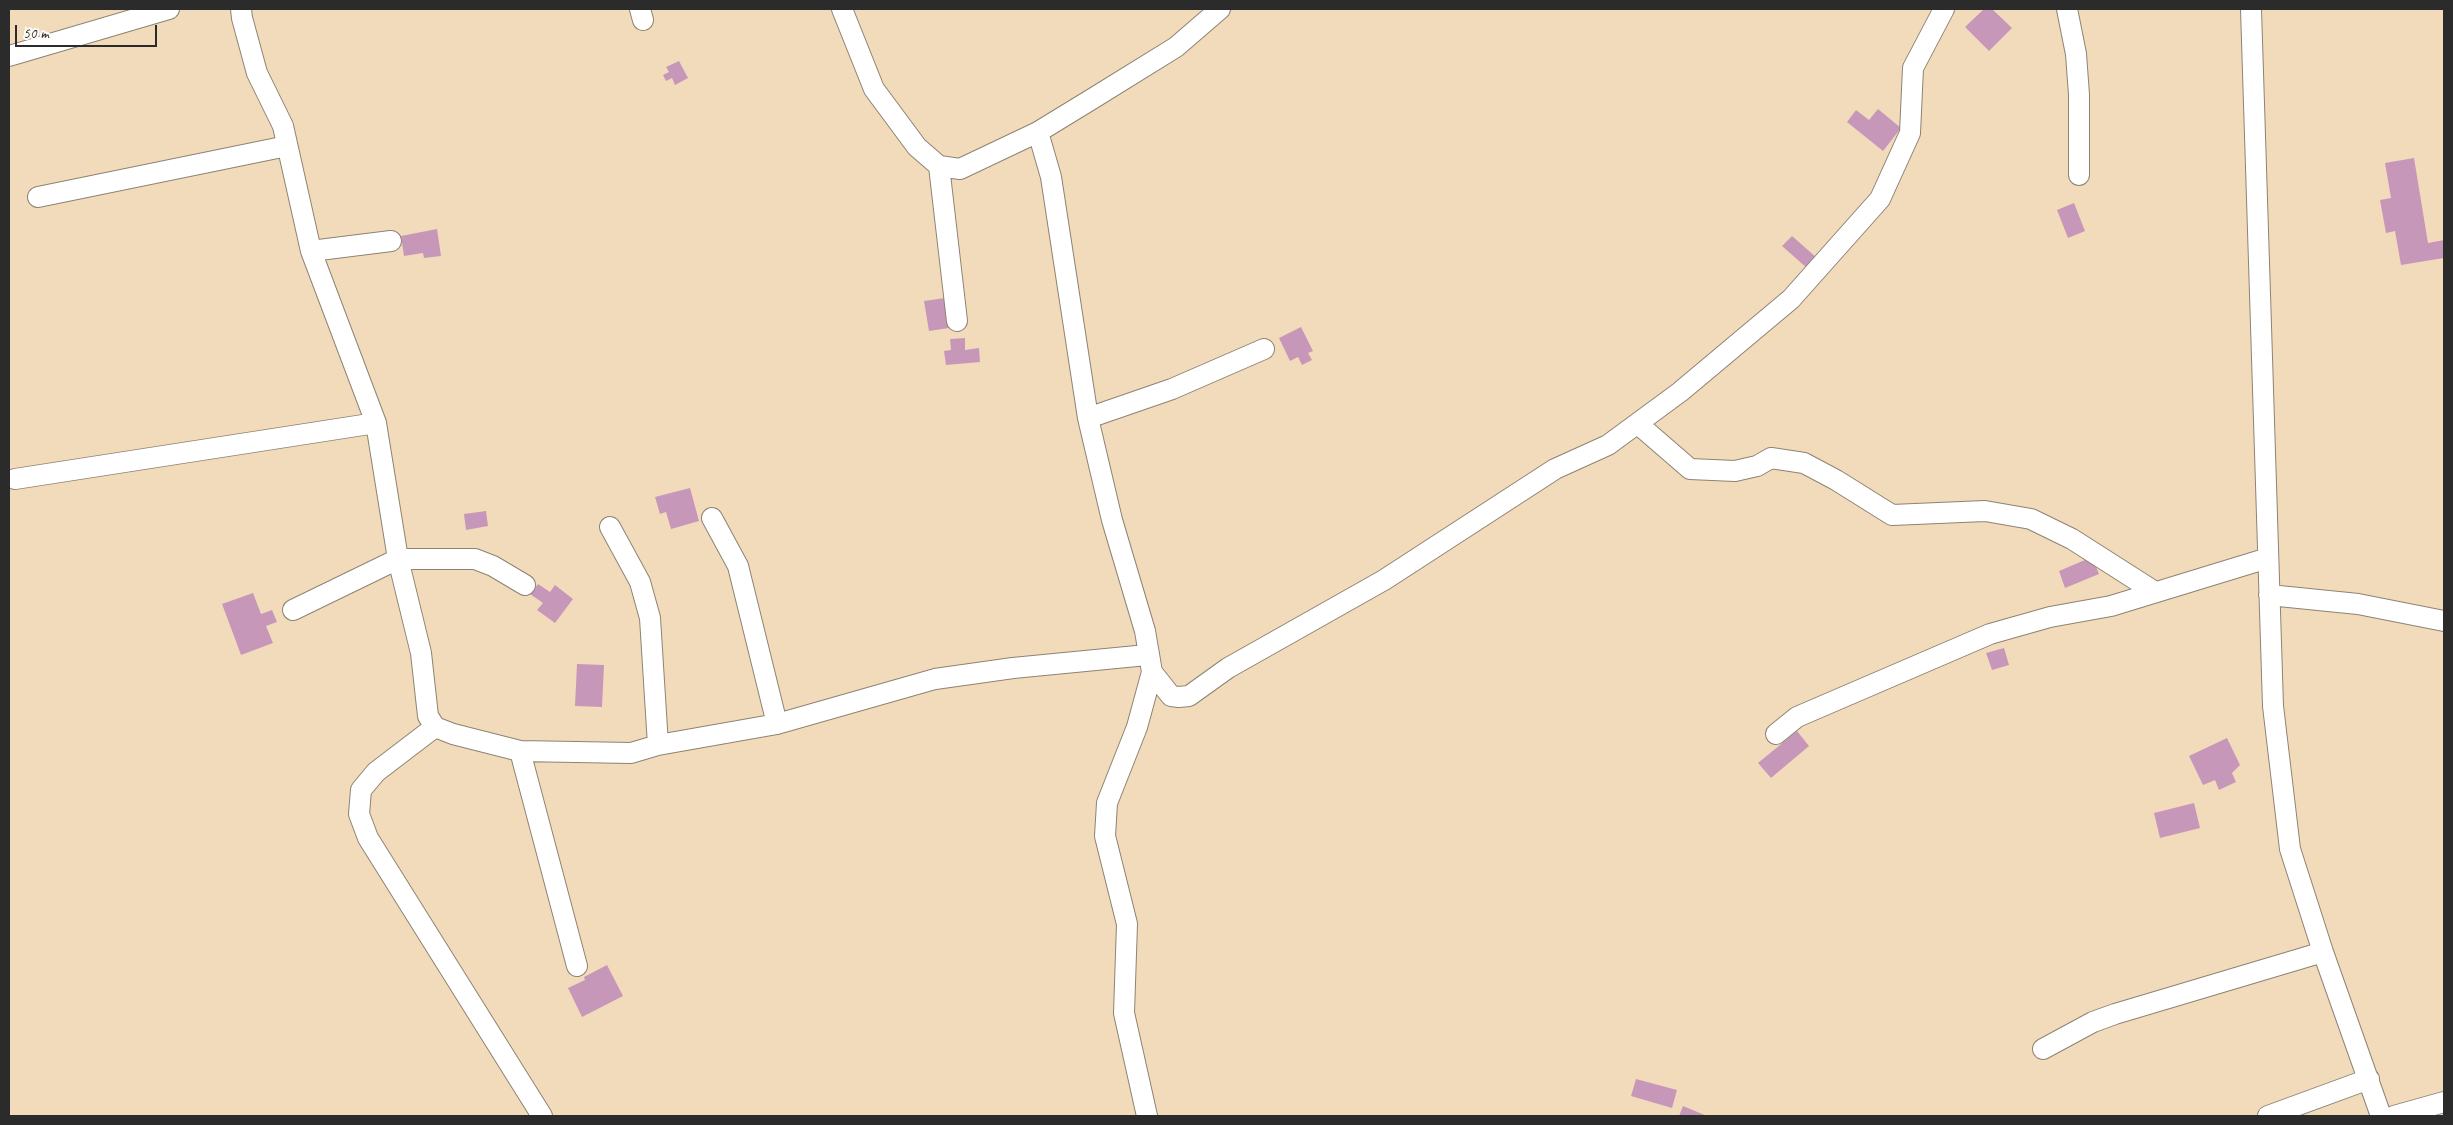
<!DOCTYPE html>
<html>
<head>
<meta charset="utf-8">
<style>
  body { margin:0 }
  #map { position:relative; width:2453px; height:1125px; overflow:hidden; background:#f2dbbb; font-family:Caveat,sans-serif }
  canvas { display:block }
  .frame { position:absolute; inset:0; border:10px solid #2b2b2b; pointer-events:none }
  .scale { position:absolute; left:15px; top:25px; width:142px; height:22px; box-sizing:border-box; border:2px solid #2b2b2b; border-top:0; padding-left:6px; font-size:15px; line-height:18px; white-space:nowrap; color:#2b2b2b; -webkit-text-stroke:4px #fdfcf7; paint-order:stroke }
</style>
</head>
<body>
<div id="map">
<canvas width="2453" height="1125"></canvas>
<div class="frame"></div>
<div class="scale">50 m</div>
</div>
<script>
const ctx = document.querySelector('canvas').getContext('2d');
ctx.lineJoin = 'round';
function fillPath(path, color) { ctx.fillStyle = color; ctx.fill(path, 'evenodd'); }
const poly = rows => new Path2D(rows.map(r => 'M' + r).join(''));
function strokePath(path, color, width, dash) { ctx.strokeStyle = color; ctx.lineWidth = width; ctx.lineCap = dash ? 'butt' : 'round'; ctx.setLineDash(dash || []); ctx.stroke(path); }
const building = poly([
  [1984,9,1992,9,2012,28,1989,51,1965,27],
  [679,61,688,78,675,85,672,78,666,81,663,75,669,72,666,67],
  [1878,109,1901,128,1883,151,1847,122,1856,110,1869,120],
  [2414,158,2428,243,2444,240,2444,258,2401,265,2395,231,2386,233,2380,200,2391,198,2385,163],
  [2074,203,2085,231,2068,238,2057,210],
  [437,229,441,256,424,258,423,253,404,256,401,236],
  [1792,236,1817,258,1808,269,1782,246],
  [945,298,949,328,929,331,924,301],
  [1301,327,1313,351,1308,353,1312,360,1302,365,1298,357,1290,361,1279,338],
  [965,338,965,350,979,348,980,362,946,365,944,351,951,350,950,339],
  [690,488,699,521,671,529,666,512,660,514,655,497],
  [486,511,488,526,466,530,464,514],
  [2092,557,2099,574,2065,588,2059,571],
  [538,584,550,592,555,585,573,599,555,623,537,610,543,603,530,594],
  [253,593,261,614,272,610,277,622,266,626,273,643,241,655,222,604],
  [2004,648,2009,665,1992,670,1986,653],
  [577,664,604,665,602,707,575,706],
  [1797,731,1809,746,1771,778,1758,763],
  [2227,738,2240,765,2232,773,2236,782,2219,790,2215,780,2203,785,2189,756],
  [2194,803,2200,828,2160,838,2154,813],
  [607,965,623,996,582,1017,568,988,585,980,584,977],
  [1636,1079,1677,1090,1672,1108,1631,1096],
  [1683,1106,1707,1116,1679,1116]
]);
const minor = poly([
  [241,9,242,18,257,73,283,126,311,251,376,423,398,559,421,653,428,716,435,727,453,734,520,751,631,753,658,745,777,724,935,679,1013,668,1147,655],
  [640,9,643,20],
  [842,9,874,89,917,147,939,166,960,169,1038,132,1092,99,1176,47,1220,9],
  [2067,9,2076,54,2079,95,2079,175],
  [2251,9,2273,706,2290,849,2323,952,2381,1116],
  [9,56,169,9],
  [1038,132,1051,177,1088,418,1112,520,1145,631,1152,672,1171,696,1179,697,1189,696,1228,668,1384,580,1555,469,1608,445,1680,392,1791,299,1880,199,1910,133,1913,68,1944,9],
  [939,166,957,321],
  [38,197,287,146],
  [311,251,391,241],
  [1088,418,1172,389,1264,349],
  [1638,424,1690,469,1735,471,1757,466,1771,458,1804,463,1836,480,1892,515,1985,511,2031,519,2072,539,2155,592],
  [15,479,376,423],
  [712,518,738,566,777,724],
  [610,527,640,582,650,618,658,745],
  [2269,595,2358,604,2444,621],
  [293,610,398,559,475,559,493,566,525,585],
  [435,727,376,772,361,790,359,814,368,838,542,1116],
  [1776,734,1797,717,1990,634,2050,617,2111,606,2268,558],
  [520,751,577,966],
  [2043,1049,2093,1022,2115,1014,2323,952],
  [1147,1116,1124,1013,1127,924,1105,836,1107,803,1137,727,1152,672],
  [2268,1116,2369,1079],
  [2394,1116,2444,1102]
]);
fillPath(building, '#c797b9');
strokePath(minor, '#8e8373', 22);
strokePath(minor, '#fff', 20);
</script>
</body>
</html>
